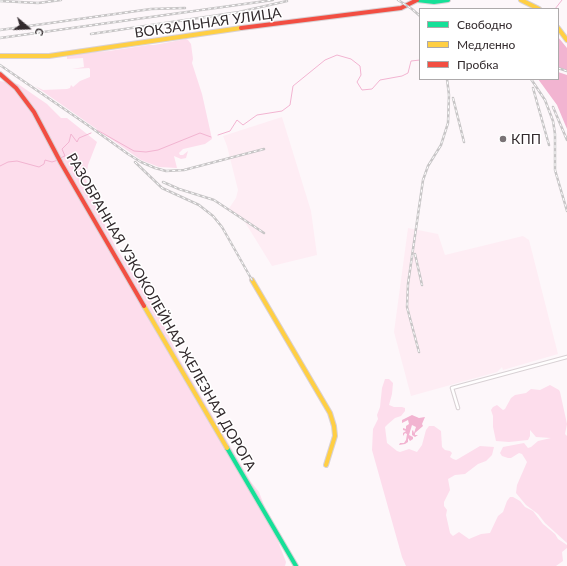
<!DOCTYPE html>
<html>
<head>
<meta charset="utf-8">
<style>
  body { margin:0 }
  #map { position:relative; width:567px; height:566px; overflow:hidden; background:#fdf7fa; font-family:Lato,sans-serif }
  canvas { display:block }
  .legend { position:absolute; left:419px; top:8px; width:140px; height:72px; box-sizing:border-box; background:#fff; border:1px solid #adaaab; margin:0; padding:5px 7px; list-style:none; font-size:12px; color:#322a2d }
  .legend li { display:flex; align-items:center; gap:8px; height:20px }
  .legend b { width:20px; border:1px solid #adaaab }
  .north { position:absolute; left:8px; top:8px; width:40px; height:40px; -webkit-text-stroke:3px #fff; paint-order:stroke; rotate:109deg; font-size:11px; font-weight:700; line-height:16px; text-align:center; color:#322a2d }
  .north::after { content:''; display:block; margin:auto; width:14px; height:18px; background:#322a2d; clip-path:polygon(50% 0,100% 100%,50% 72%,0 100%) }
</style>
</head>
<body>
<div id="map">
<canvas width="567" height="566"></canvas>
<ul class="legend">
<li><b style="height:5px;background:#16e098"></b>Свободно</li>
<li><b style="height:5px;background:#ffcf43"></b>Медленно</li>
<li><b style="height:5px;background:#f24e42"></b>Пробка</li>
</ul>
<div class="north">С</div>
</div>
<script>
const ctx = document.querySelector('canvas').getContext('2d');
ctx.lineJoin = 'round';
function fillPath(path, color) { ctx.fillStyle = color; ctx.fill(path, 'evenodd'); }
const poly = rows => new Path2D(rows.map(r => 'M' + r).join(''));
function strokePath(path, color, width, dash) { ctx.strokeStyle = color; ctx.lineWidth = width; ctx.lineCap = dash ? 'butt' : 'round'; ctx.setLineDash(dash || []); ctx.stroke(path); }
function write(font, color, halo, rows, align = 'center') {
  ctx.font = font + ' Lato,sans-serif'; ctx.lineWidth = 3; ctx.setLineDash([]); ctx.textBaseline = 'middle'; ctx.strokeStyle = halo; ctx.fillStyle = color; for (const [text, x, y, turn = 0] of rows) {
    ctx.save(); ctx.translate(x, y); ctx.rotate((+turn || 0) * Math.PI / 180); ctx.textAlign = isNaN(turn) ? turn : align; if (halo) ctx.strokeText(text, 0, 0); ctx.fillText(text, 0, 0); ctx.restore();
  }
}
const built = poly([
  [282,117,311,211,317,255,272,266,243,219,228,210,236,198,238,190,227,146,223,136],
  [408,228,438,234,445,255,523,236,529,240,558,354,503,370,502,367,497,372,411,396,394,332]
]);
const green = poly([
  [186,39,188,40,191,44,193,59,192,63,202,94,212,139,205,144,183,149,179,153,180,155,183,155,188,151,186,158,181,159,174,156,177,168,159,167,141,160,35,86,43,90,67,89,70,88,71,85,73,87,80,81,90,77,90,69,89,68,72,69,84,67,83,58,67,59,67,55,80,53,109,51,148,45,154,45],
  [0,81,18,84,47,104,61,118,67,118,97,142,88,165,86,179,91,196,116,248,153,303,179,358,251,482,259,492,286,562,285,566,0,566],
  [385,379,389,379,393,383,392,394,389,405,394,407,402,407,405,408,405,411,401,416,395,418,388,424,385,427,387,443,397,451,400,452,409,449,417,452,422,445,426,430,429,426,434,426,441,431,442,447,445,450,450,451,452,453,450,457,453,459,456,460,458,459,480,446,494,447,492,455,486,461,478,464,465,474,455,475,448,479,450,490,444,502,444,506,447,510,446,515,450,533,453,536,459,532,469,539,481,534,490,533,498,516,503,512,507,501,510,497,513,497,520,501,525,507,533,511,543,524,555,534,558,539,567,545,567,548,562,552,563,561,556,566,406,566,402,557,372,450,373,429,378,419,377,415,380,407,382,388],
  [550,385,559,390,560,392,567,424,565,434,567,436,567,543,545,523,538,514,526,505,516,493,517,485,527,462,522,454,519,453,511,458,508,458,502,456,500,453,503,447,524,443,528,448,531,447,538,441,551,438,536,437,530,430,530,436,528,440,509,442,496,441,493,427,493,416,491,410,493,407,497,405,503,410,505,409,511,398,515,395,526,393,531,389,540,390]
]);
const water = poly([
  [558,37,567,48,567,71,558,67],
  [558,72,567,75,567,129,557,105,538,79,558,79],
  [412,415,419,418,425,417,422,424,423,426,415,433,415,435,418,435,415,437,412,435,412,431,413,430,414,433,416,427,412,425,409,435,413,437,413,439,410,441,408,438,408,442,405,444,399,445,400,443,404,443,406,440,407,434,405,433,403,436,403,433,406,431,403,430,403,428,406,429,406,426,409,424,408,420,402,423,402,420]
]);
const stream = poly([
  [555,9,562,0],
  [97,130,134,151,146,152,158,150,200,133,211,137],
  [218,135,230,131,237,120,243,125,257,115,282,111,290,105,293,86,325,60,337,55,351,59,360,66,361,75,357,82,362,90,372,89,380,80,402,76,408,73,411,61,420,60],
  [60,158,65,156,62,149,69,142,71,134,77,142,79,138,91,133],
  [0,166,8,162,17,161,39,167,44,164,45,160,52,162,58,160]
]);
const street = poly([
  [458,408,452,388,567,357]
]);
const fast = poly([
  [417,0,434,2,448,0],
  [227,448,296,566]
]);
const slow = poly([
  [521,0,539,9],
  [558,28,567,40],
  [0,56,49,56,241,28],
  [252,280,330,413,334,426,335,436,326,465],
  [144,306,227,448]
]);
const jam = poly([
  [241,28,401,8,417,0],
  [0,74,16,88,34,112,61,163,144,306]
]);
const rail = poly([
  [398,0,412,9,420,16],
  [0,1,38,3,61,0],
  [0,30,151,9,185,8],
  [91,34,239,12,287,1],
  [0,38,273,0],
  [0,65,89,126,128,154,141,162,155,168,166,171,184,170,264,149],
  [558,68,567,71],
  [531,79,545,100,553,121,555,134,555,170,567,211],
  [533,88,549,145],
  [453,98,464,142],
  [553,107,567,140],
  [135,162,162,188,199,205,213,216,222,227,252,280],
  [163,182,179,189,214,200,264,233],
  [415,254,422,285],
  [419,352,407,307,408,284,423,180,428,166,441,145,448,123,449,95,447,79]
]);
const markers = [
  [503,139,4,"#797275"]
];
const streetNames = [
  ["ВОКЗАЛЬНАЯ УЛИЦА",208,23,-8],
  ["РАЗОБРАННАЯ УЗКОКОЛЕЙНАЯ ЖЕЛЕЗНАЯ ДОРОГА",161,312,60]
];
const poiNames = [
  ["КПП",511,139]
];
fillPath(built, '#feedf4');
fillPath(green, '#fdddec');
fillPath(water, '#f2b4d1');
strokePath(stream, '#f2b4d1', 1);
strokePath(street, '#d8d1d4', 4.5);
strokePath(fast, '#d8d1d4', 6);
strokePath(slow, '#d8d1d4', 6);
strokePath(jam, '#d8d1d4', 6);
strokePath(street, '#fffefe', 2.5);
strokePath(fast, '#16e098', 4);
strokePath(slow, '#ffcf43', 4);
strokePath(jam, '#f24e42', 4);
strokePath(rail, '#c7c5c6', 2.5);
strokePath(rail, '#fff', 1, [3]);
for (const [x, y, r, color] of markers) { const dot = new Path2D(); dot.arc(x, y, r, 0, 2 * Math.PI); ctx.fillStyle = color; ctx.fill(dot); strokePath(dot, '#fff', 1.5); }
write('14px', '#322a2d', '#fff', streetNames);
write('14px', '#322a2d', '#fff', poiNames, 'left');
</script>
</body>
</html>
